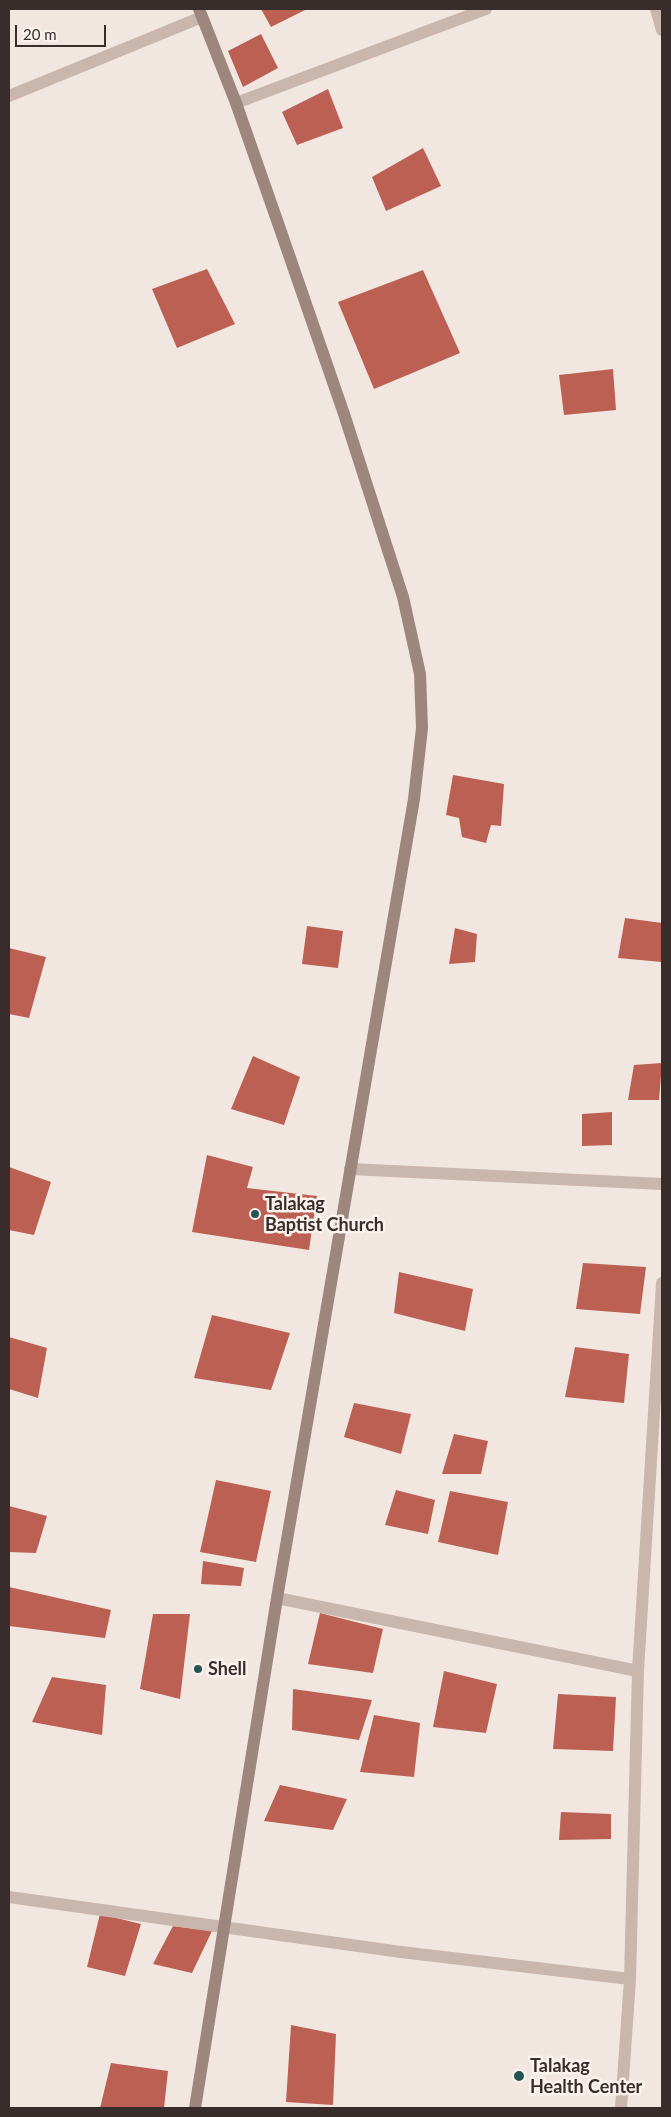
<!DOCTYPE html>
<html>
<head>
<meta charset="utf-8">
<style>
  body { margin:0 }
  #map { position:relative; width:671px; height:2117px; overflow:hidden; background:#f1e7e0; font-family:Lato,sans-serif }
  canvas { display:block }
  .frame { position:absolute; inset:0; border:10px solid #382d2b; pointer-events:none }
  .scale { position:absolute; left:15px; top:25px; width:91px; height:22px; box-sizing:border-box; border:2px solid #382d2b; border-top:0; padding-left:6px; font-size:15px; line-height:18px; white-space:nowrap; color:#382d2b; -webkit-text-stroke:4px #f9f2ed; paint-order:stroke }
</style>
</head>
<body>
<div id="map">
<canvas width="671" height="2117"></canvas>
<div class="frame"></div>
<div class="scale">20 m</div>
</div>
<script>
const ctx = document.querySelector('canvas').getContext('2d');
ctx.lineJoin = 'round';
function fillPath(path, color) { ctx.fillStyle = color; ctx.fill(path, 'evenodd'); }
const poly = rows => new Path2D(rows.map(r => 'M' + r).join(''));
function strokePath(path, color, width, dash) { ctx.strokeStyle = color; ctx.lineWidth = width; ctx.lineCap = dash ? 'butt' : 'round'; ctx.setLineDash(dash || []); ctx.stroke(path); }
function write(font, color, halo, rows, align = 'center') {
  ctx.font = font + ' Lato,sans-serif'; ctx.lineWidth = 5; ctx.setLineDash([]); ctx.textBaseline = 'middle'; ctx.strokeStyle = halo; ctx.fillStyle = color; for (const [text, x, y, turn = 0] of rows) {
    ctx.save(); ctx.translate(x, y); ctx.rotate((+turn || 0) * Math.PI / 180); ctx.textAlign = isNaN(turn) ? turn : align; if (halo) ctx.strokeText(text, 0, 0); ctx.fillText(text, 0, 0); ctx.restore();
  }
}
const building = poly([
  [261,9,307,9,271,27],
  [261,34,278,68,243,87,228,51],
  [328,89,343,128,297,145,282,112],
  [423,148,441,186,386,211,372,177],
  [207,269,235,324,177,348,152,289],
  [423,270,460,353,374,389,338,302],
  [613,369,616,410,564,415,559,375],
  [453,775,504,784,501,826,491,825,486,843,462,837,459,818,446,815],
  [625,918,662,923,662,962,618,958],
  [307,926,343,931,338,968,302,964],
  [455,928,477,934,475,962,449,964],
  [9,948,46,957,29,1018,9,1014],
  [253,1056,300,1077,284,1125,231,1109],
  [662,1063,659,1100,628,1100,634,1065],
  [612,1112,612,1145,582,1146,582,1114],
  [207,1155,253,1167,247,1188,317,1196,309,1250,192,1232],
  [9,1167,51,1182,34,1235,9,1230],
  [583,1263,646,1267,640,1314,576,1309],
  [399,1272,473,1289,465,1331,394,1313],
  [212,1315,290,1333,271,1390,194,1378],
  [9,1337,47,1348,38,1398,9,1389],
  [575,1347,629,1354,624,1403,565,1397],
  [354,1403,411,1414,401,1454,344,1437],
  [454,1434,488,1441,481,1474,442,1474],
  [216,1480,271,1491,256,1562,200,1552],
  [396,1490,435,1500,428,1534,385,1525],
  [450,1491,508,1502,498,1555,438,1542],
  [9,1506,47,1516,36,1553,9,1552],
  [203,1561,244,1568,241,1586,201,1584],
  [9,1587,111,1610,105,1638,9,1626],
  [320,1613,383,1629,373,1673,308,1664],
  [153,1614,190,1614,180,1699,140,1689],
  [444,1671,497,1684,486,1733,433,1727],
  [52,1677,106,1685,102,1735,32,1722],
  [293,1689,372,1700,359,1740,292,1730],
  [558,1694,616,1697,613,1751,553,1749],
  [374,1715,420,1723,414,1777,360,1772],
  [280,1785,347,1799,333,1830,264,1821],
  [561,1812,611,1814,611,1839,559,1840],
  [100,1914,141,1924,125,1976,87,1967],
  [173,1926,212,1931,192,1973,153,1964],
  [291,2025,336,2034,333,2105,286,2102],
  [111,2063,168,2071,164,2108,100,2108]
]);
const service = poly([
  [9,96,202,17]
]);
const minor = poly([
  [656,9,662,30],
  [236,103,486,9],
  [350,1169,662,1184],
  [277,1598,638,1671],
  [9,1897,401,1952,630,1979],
  [621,2108,630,1979,638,1671,662,1283]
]);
const secondary = poly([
  [195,2108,277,1598,414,799,422,728,420,674,403,597,344,414,279,226,236,103,199,9]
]);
const markers = [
  [255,1214,5,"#235653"],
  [198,1669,5,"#235653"],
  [519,2076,6,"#235653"]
];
const poiNames = [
  ["Talakag",265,1204],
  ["Baptist Church",265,1225],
  ["Shell",208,1669],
  ["Talakag",530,2066],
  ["Health Center",530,2087]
];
fillPath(building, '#bc6053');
strokePath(service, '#c9b6ad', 12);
strokePath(minor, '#c9b6ad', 12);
strokePath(secondary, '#9d867e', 12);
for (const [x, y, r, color] of markers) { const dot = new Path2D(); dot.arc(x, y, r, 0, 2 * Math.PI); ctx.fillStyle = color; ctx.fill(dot); strokePath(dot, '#f9f2ed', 2); }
write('bold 18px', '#382d2b', '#f9f2ed', poiNames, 'left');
</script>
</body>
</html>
